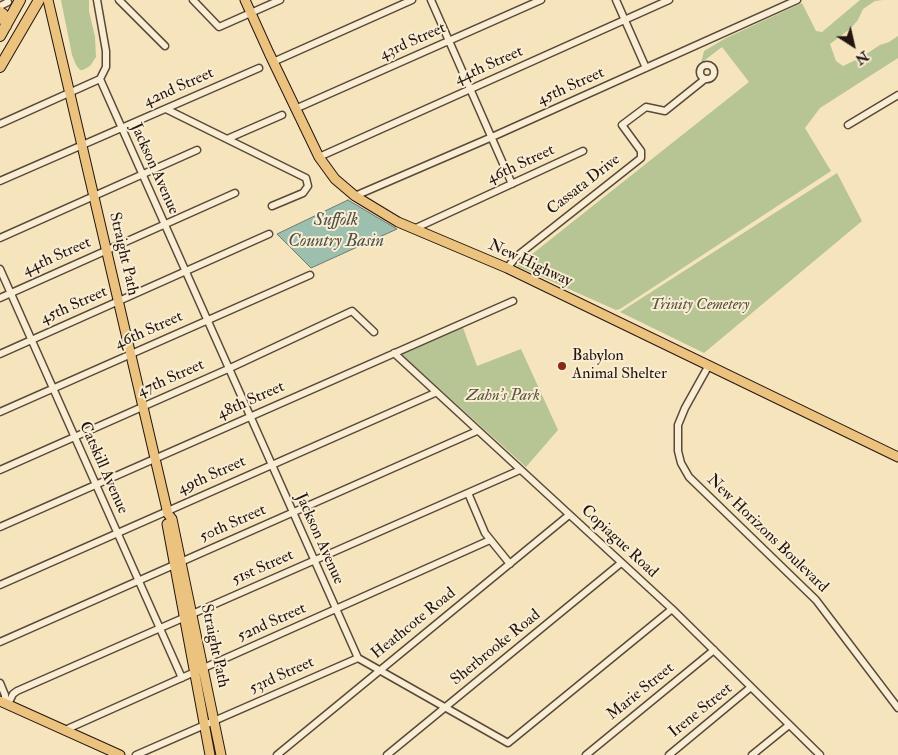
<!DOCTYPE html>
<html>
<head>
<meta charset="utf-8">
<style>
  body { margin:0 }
  #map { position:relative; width:898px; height:755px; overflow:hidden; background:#f6e4bc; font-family:"IM FELL Double Pica",serif }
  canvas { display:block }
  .north { position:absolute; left:828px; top:20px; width:50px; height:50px; -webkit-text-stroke:4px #f9edd3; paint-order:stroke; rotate:145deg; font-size:14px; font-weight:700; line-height:20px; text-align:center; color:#231510 }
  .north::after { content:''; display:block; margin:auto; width:18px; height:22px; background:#231510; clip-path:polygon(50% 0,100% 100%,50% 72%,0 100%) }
</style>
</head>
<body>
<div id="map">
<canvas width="898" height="755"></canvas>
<div class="north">N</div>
</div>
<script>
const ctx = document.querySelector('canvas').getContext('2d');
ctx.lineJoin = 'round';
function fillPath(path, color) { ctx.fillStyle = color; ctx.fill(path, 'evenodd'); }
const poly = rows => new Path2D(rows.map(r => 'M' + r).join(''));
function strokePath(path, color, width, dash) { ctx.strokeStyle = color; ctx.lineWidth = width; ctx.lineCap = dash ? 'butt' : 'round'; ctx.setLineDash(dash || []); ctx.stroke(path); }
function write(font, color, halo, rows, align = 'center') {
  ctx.font = font + ' "IM FELL Double Pica",serif'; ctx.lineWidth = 4; ctx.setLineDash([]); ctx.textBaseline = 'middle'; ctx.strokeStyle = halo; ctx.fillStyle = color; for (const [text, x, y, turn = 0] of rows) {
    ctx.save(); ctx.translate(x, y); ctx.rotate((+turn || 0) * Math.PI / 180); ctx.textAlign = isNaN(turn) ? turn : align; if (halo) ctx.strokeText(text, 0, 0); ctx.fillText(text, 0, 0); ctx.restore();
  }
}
const green = poly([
  [61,0,89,0,89,11,95,37,96,57,90,66,83,70,80,70,76,65,72,55],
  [860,0,883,0,875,1,863,9,858,20,850,29,830,44,836,61,843,66,860,58,880,45,889,42,898,36,898,58,820,108,805,128,831,171,620,309,616,310,517,266,749,82,722,47,701,63,704,51,726,38,802,3,816,31,822,32],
  [837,173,862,221,704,353,620,312],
  [462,325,477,366,521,349,558,430,526,467,400,353]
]);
const water = poly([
  [348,200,397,229,311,268,277,234,348,200]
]);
const minor = poly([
  [119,0,165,46],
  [193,0,219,27,280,0],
  [431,0,512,184],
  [616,0,646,68],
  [0,6,8,2],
  [273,62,412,0],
  '700 72a7 7 0 1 1 14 0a7 7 0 1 1-14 0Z',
  [100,79,358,658,508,743,672,609],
  [166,109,306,178,308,186,303,193,272,206],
  [295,109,541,0],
  [0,124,100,79,106,67,106,51,97,0],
  [848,125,898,95],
  [227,139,282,115],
  [319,157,669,0],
  [0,181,259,68],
  [355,196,492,137,797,0],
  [416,228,583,151],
  [0,238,197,150],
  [507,268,517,256,641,158,641,151,622,125,646,107,665,111,705,79],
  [0,269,182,678],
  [0,298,235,193],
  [394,353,672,609,820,755],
  [0,354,269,234],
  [709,365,685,408,678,425,678,451,681,463,689,477,816,600,898,708],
  [0,412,310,275],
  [0,470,228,369,352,311,374,332],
  [468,493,485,533,510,564],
  [0,527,513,301],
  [0,585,435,393],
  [0,642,477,431],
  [0,683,5,695,5,703],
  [8,704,13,694,17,691,520,470],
  [65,730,490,540],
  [136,755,358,658],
  [277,755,569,515],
  [387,755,621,563],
  [586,755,714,650],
  [669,755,751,687],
  [752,755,789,725]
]);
const major = poly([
  [48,0,168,514,172,519,221,755],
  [245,0,269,53,319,157,335,179,355,196,398,222,507,268,898,457],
  [167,524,210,755],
  [0,701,120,755]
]);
const highway = poly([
  [0,12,3,14,6,26],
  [0,36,20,0],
  [0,67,39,0]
]);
const markers = [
  [562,366,5,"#8f2418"]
];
const streetNames = [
  ["43rd Street",413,42,-24],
  ["44th Street",489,66,-24],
  ["45th Street",571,87,-24],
  ["42nd Street",179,88,-24],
  ["46th Street",521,165,-25],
  ["Jackson Avenue",154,169,66],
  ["Cassata Drive",584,185,-38],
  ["Straight Path",123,254,77],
  ["44th Street",57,257,-24],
  ["New Highway",530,264,25],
  ["45th Street",74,306,-24],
  ["46th Street",149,331,-24],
  ["47th Street",171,379,-24],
  ["48th Street",251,401,-24],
  ["Catskill Avenue",103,468,66],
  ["49th Street",212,476,-24],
  ["50th Street",233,524,-24],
  ["New Horizons Boulevard",767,534,44],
  ["Jackson Avenue",319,539,66],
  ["Copiague Road",619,542,43],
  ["51st Street",263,568,-24],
  ["52nd Street",272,623,-24],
  ["Heathcote Road",414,624,-39],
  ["Straight Path",214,646,78],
  ["Sherbrooke Road",496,648,-39],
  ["53rd Street",282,676,-24],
  ["Marie Street",641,692,-39],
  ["Irene Street",701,711,-39]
];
const parkNames = [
  ["Trinity Cemetery",700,306],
  ["Zahn's Park",503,397]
];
const poiNames = [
  ["Babylon",572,357],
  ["Animal Shelter",572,375]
];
const waterNames = [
  ["Suffolk",336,221],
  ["Country Basin",336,242]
];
fillPath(green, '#b7c595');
fillPath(water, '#9dbfae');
strokePath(water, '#6c7b6f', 1);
strokePath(minor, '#58493b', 9);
strokePath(major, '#231510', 11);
strokePath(highway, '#231510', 12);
strokePath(minor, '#f9edd3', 6);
strokePath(major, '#ebc27e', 9);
strokePath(highway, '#ebc27e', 10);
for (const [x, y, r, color] of markers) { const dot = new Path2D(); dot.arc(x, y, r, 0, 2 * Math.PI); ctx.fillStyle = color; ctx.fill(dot); strokePath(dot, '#f9edd3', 2); }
write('16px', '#231510', '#f9edd3', streetNames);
write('italic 16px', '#57533f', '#f9edd3', parkNames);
write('16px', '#231510', '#f9edd3', poiNames, 'left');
write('italic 18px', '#4e5047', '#f9edd3', waterNames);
</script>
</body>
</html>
